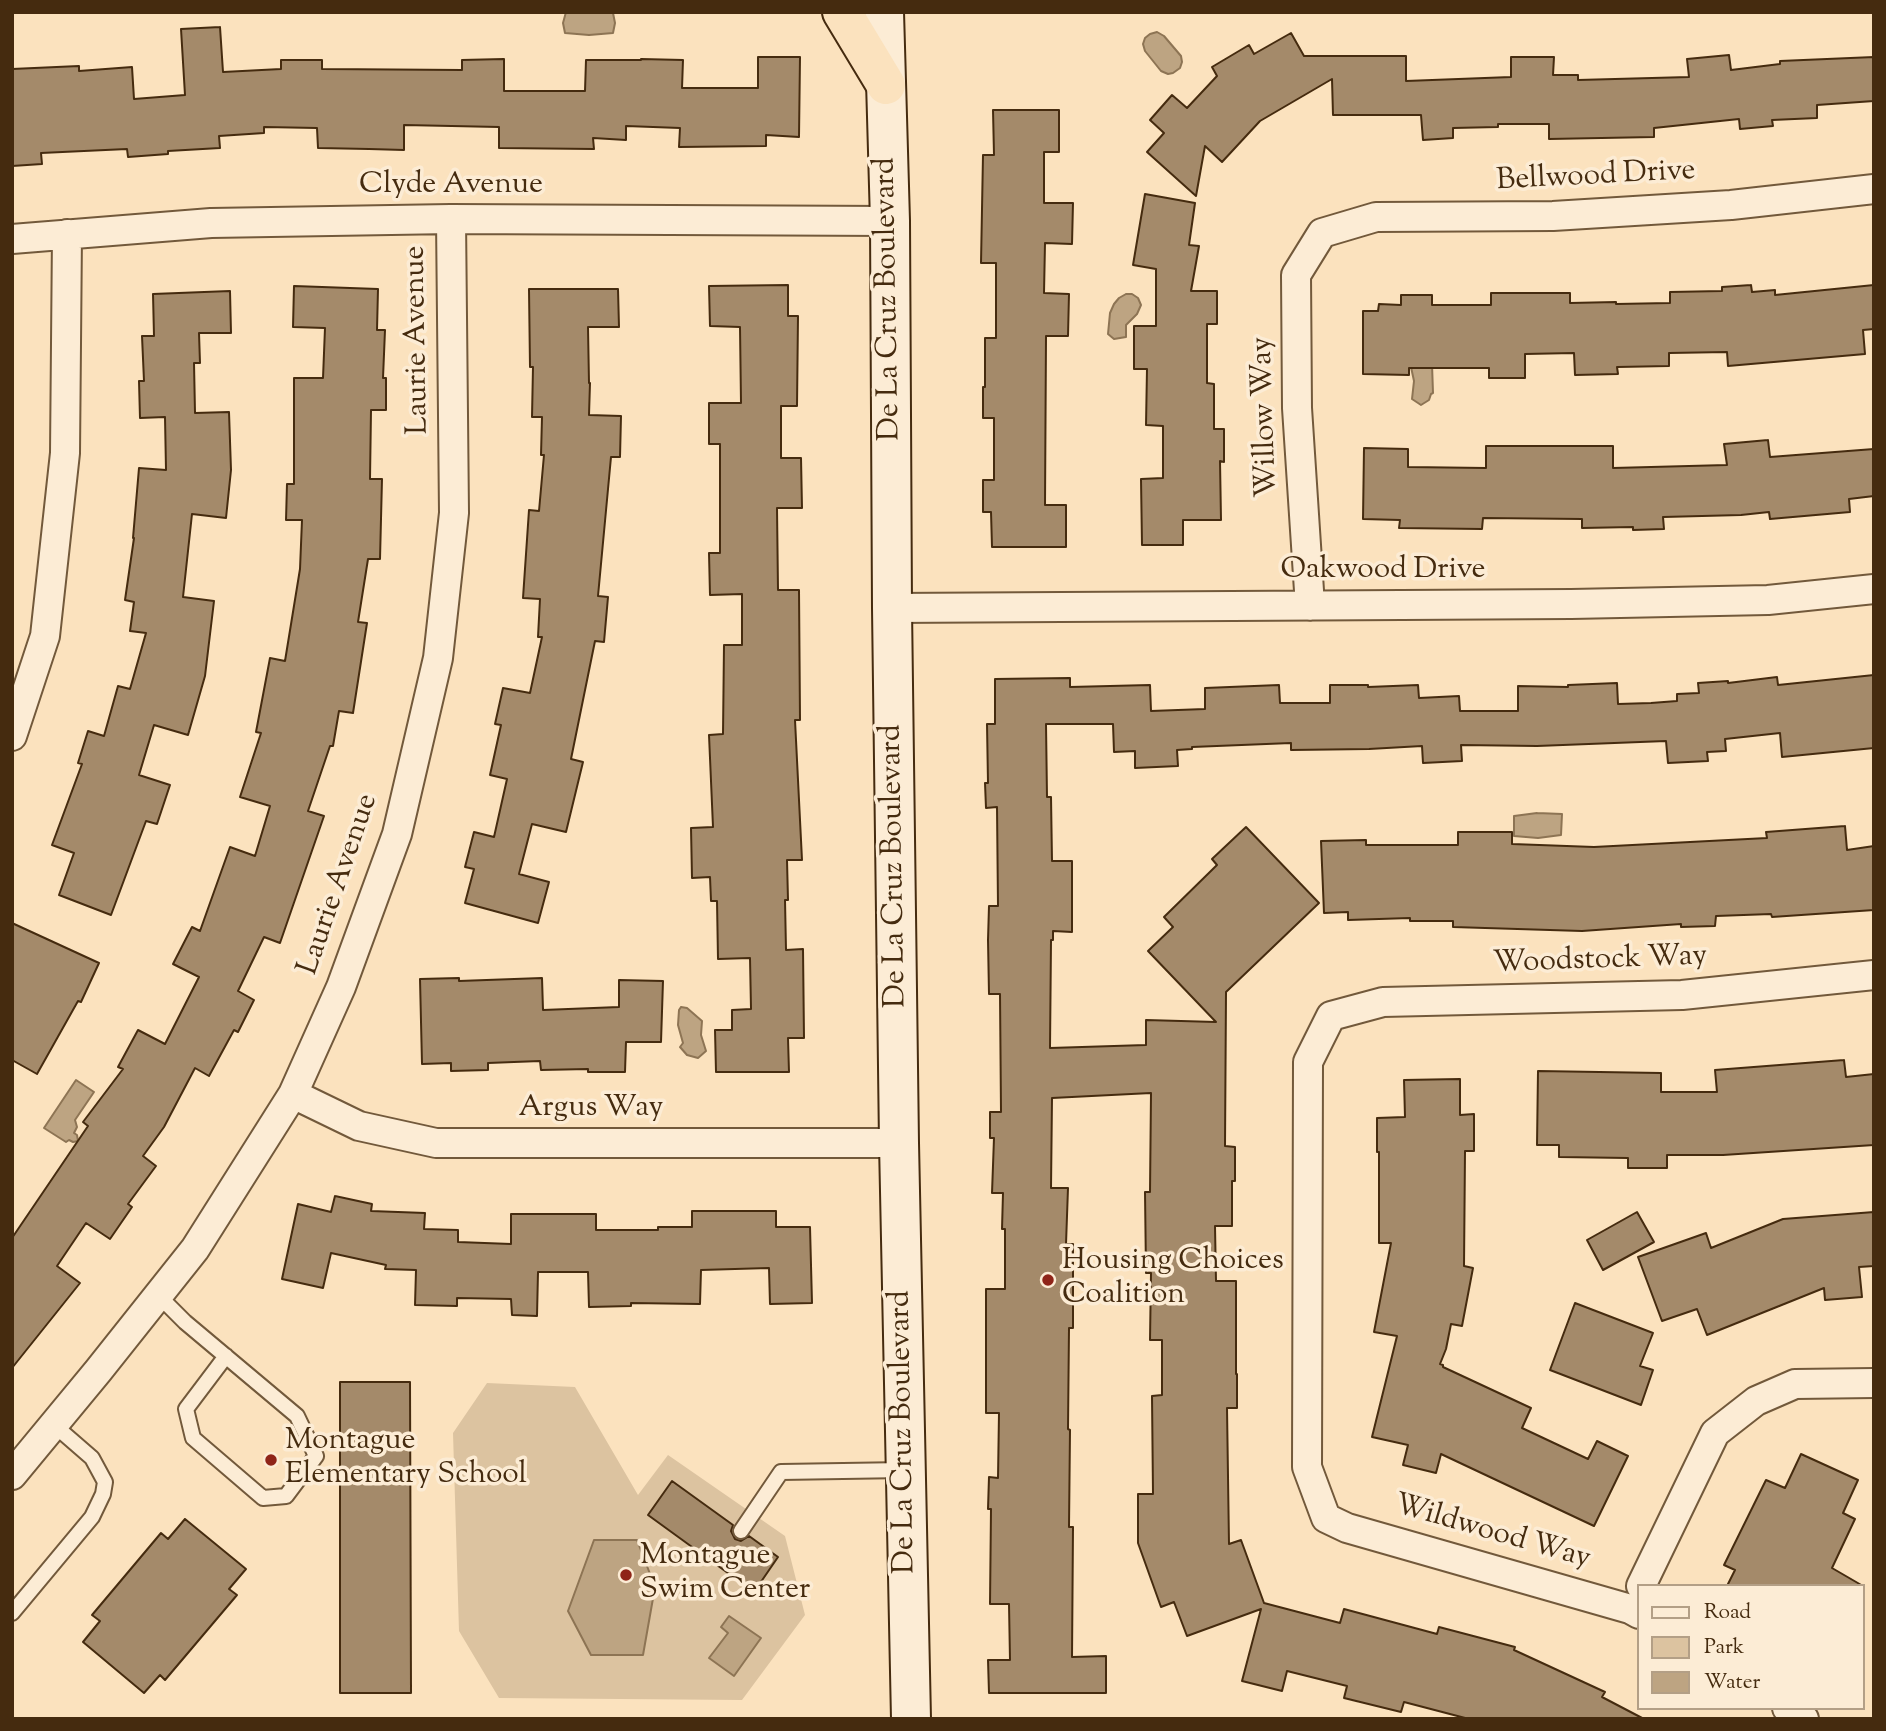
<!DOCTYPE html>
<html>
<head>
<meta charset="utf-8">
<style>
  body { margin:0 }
  #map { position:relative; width:1886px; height:1731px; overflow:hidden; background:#fbe2be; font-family:"Sorts Mill Goudy",serif }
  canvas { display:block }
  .frame { position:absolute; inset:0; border:14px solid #452b0f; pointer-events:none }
  .legend { position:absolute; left:1637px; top:1584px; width:228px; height:126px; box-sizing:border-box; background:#fcecd5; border:2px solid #b39f86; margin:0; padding:9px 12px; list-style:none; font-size:21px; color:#452b0f }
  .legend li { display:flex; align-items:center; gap:14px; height:35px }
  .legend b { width:35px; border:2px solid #b39f86 }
</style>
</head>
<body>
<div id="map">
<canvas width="1886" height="1731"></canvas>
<div class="frame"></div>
<ul class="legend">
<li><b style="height:9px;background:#fcecd5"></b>Road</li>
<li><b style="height:19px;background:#dcc3a0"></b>Park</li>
<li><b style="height:19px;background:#bda482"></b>Water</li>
</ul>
</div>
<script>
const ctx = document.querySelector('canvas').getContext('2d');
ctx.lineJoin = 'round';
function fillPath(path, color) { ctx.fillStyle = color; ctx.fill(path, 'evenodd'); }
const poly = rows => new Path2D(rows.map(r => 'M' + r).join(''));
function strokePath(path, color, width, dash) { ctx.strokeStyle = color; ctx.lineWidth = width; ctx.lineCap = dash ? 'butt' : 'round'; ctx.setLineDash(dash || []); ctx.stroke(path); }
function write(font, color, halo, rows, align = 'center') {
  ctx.font = font + ' "Sorts Mill Goudy",serif'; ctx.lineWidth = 7; ctx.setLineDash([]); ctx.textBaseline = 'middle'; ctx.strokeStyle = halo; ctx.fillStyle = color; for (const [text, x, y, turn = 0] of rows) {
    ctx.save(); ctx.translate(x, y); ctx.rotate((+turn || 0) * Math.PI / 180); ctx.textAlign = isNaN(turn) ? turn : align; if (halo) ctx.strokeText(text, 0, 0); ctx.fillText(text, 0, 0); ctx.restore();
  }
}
const green = poly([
  [487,1383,575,1387,638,1495,668,1455,785,1536,805,1615,742,1700,499,1698,459,1631,453,1433]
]);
const water = poly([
  [566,12,613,13,615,23,613,33,589,35,565,33,563,23,566,12],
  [1157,32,1164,36,1181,56,1182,62,1180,68,1173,73,1168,74,1161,71,1145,51,1143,44,1145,38,1150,34,1157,32],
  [1126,294,1132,294,1138,298,1141,305,1137,314,1126,325,1126,337,1114,339,1108,334,1110,313,1114,304,1119,298,1126,294],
  [1432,364,1433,393,1431,394,1429,400,1421,405,1412,399,1414,381,1411,367,1432,364],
  [1537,813,1562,814,1561,835,1538,838,1514,836,1514,816,1537,813],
  [681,1007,687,1008,702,1021,701,1035,706,1051,698,1058,687,1055,680,1047,683,1043,678,1025,679,1010,681,1007],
  [76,1080,94,1092,75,1120,77,1127,74,1133,77,1135,78,1141,73,1142,69,1140,66,1142,44,1128,76,1080],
  [594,1540,637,1540,655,1587,643,1655,591,1655,568,1611,594,1540],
  [729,1616,761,1638,734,1676,709,1658,728,1633,721,1627,729,1616]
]);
const building = poly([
  [220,27,223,72,281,69,281,60,322,60,322,69,462,70,462,60,504,59,504,91,585,91,586,60,641,60,641,59,683,60,682,88,758,88,758,57,800,57,799,137,766,135,766,146,679,147,680,128,626,126,626,140,593,138,594,149,499,148,499,127,404,125,404,150,369,149,318,148,317,128,264,127,264,133,219,136,220,148,168,151,168,154,128,157,127,149,41,153,42,164,12,166,12,69,79,66,79,71,132,67,134,99,185,95,181,29,220,27],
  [1291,33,1304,56,1406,56,1406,81,1511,77,1511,57,1554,57,1553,75,1578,75,1578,80,1689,77,1687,59,1729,55,1731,70,1780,64,1780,61,1874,57,1874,101,1817,105,1817,118,1772,120,1773,126,1740,129,1739,119,1654,128,1654,137,1549,139,1549,124,1498,124,1498,127,1453,128,1453,138,1423,140,1421,115,1333,115,1332,79,1260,121,1222,162,1205,146,1196,196,1147,152,1164,133,1150,120,1172,95,1187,108,1217,76,1212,67,1249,45,1254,54,1291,33],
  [993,110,1059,110,1059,152,1044,152,1044,203,1073,203,1072,244,1045,243,1044,293,1069,294,1068,336,1046,336,1045,505,1066,505,1066,547,992,547,991,512,983,512,983,480,994,480,994,418,983,418,983,387,985,387,985,338,996,338,996,263,981,263,983,155,994,155,993,110],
  [1145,194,1195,203,1189,245,1199,246,1191,291,1217,291,1217,324,1207,324,1207,383,1214,384,1214,429,1224,429,1224,462,1220,461,1221,520,1183,520,1183,545,1142,545,1141,479,1163,478,1163,426,1146,425,1147,369,1134,369,1134,326,1156,326,1156,269,1133,265,1145,194],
  [788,285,788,316,798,316,797,406,781,406,781,458,801,458,802,508,777,508,778,590,799,590,800,720,795,720,802,860,787,860,788,900,785,900,786,950,803,949,804,1038,788,1038,789,1072,716,1072,715,1030,732,1030,732,1010,751,1009,750,958,718,959,717,901,711,901,710,877,692,878,691,828,713,827,709,735,723,734,724,645,742,645,742,594,710,595,709,553,720,553,720,444,709,444,709,403,741,403,740,327,710,326,709,286,788,285],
  [1751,285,1752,292,1775,290,1775,295,1874,285,1874,329,1863,330,1865,354,1728,366,1727,352,1669,353,1669,366,1617,367,1618,374,1575,375,1574,353,1525,354,1525,378,1489,378,1489,368,1409,368,1409,375,1363,374,1363,311,1378,311,1379,304,1401,305,1401,295,1432,295,1432,305,1491,305,1491,293,1570,293,1570,303,1616,302,1616,304,1670,303,1670,292,1722,291,1722,287,1751,285],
  [294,286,378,289,377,330,385,330,383,378,386,378,386,410,371,410,370,479,382,479,380,559,368,559,358,622,367,623,353,713,339,711,333,746,330,746,308,811,324,816,280,943,264,937,238,991,254,1000,238,1032,234,1030,209,1076,195,1068,164,1127,143,1156,156,1166,128,1204,132,1207,110,1239,86,1223,57,1266,80,1283,12,1368,12,1238,88,1126,83,1122,123,1069,118,1067,138,1030,165,1044,199,977,173,964,192,927,200,931,230,847,255,856,270,806,240,797,261,733,256,732,270,658,285,661,300,569,302,520,286,520,287,484,294,484,294,378,323,378,325,328,293,327,294,286],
  [529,289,618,289,619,327,588,327,589,383,590,383,589,415,621,416,620,457,611,457,598,596,608,597,604,642,595,641,571,759,583,762,566,832,532,824,519,874,549,882,538,923,465,903,474,869,465,867,474,832,494,837,507,779,490,775,501,725,495,724,503,688,530,693,542,637,538,637,540,599,523,598,529,510,539,511,544,455,541,455,542,417,532,417,533,367,530,367,529,289],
  [230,291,231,333,199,333,200,363,194,363,195,413,229,412,231,470,226,518,192,514,183,597,214,601,205,676,188,735,154,725,139,775,170,785,157,824,146,821,111,915,59,895,74,853,52,845,82,764,78,763,88,731,104,736,118,686,130,689,146,633,130,631,134,602,125,600,134,538,133,538,139,468,166,470,165,417,140,418,139,381,144,381,142,336,154,336,153,294,230,291],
  [1768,440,1770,457,1874,449,1874,496,1849,499,1850,512,1770,519,1769,512,1741,515,1663,517,1664,529,1633,530,1633,527,1582,528,1582,519,1483,518,1482,529,1399,528,1400,520,1363,519,1364,448,1408,449,1408,467,1486,468,1486,446,1613,446,1613,468,1727,465,1724,444,1768,440],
  [1874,675,1874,748,1782,757,1780,733,1725,739,1726,751,1707,752,1708,761,1668,763,1666,741,1537,746,1461,745,1462,761,1423,763,1422,746,1369,749,1291,750,1291,743,1192,747,1192,749,1177,750,1178,766,1135,768,1135,751,1114,752,1113,724,1046,724,1047,797,1051,797,1052,861,1072,861,1072,932,1053,931,1053,940,1051,940,1050,1048,1146,1045,1146,1020,1216,1022,1148,951,1173,927,1164,917,1217,865,1212,859,1246,827,1319,903,1226,992,1225,1146,1235,1147,1235,1181,1232,1181,1232,1226,1215,1226,1216,1281,1236,1281,1236,1374,1237,1374,1237,1408,1227,1408,1229,1544,1241,1540,1264,1603,1340,1623,1344,1609,1437,1634,1439,1627,1515,1647,1514,1650,1605,1692,1602,1697,1644,1719,1469,1719,1404,1702,1401,1712,1344,1698,1347,1686,1287,1671,1282,1691,1242,1681,1261,1609,1187,1636,1174,1602,1161,1607,1138,1543,1138,1494,1153,1494,1152,1396,1162,1395,1162,1340,1150,1340,1151,1273,1146,1273,1145,1192,1150,1192,1151,1093,1052,1098,1051,1188,1068,1188,1066,1244,1073,1244,1073,1328,1069,1328,1068,1429,1070,1430,1069,1527,1073,1527,1072,1657,1106,1656,1106,1693,989,1693,988,1660,1010,1660,1009,1604,990,1604,991,1509,988,1509,989,1477,998,1478,999,1413,986,1413,986,1289,1005,1289,1005,1229,1002,1229,1003,1193,992,1193,994,1138,990,1138,990,1112,1001,1112,1000,994,989,994,988,940,989,906,998,906,997,807,986,808,985,783,988,783,987,724,995,724,995,679,1070,678,1070,687,1150,685,1151,711,1205,709,1205,688,1279,685,1280,703,1330,703,1330,685,1368,685,1368,687,1418,685,1419,698,1459,696,1460,711,1518,711,1518,686,1568,687,1568,685,1617,683,1618,704,1651,703,1677,701,1677,694,1699,693,1698,683,1728,681,1728,683,1777,677,1778,685,1874,675],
  [1845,826,1847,850,1874,846,1874,910,1772,917,1771,914,1716,916,1715,926,1681,927,1681,924,1582,931,1453,927,1453,921,1410,921,1410,918,1348,920,1348,912,1324,913,1321,841,1366,840,1366,845,1458,845,1458,832,1512,832,1512,844,1594,847,1767,838,1766,832,1845,826],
  [12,923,99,963,81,1002,78,1001,37,1074,12,1060,12,923],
  [459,978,459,981,542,978,543,1010,619,1007,619,980,663,981,661,1042,626,1042,625,1072,588,1072,588,1069,541,1070,540,1061,488,1063,488,1070,451,1071,451,1063,422,1064,420,979,459,978],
  [1844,1060,1846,1077,1874,1074,1874,1145,1723,1155,1667,1155,1667,1168,1628,1168,1628,1158,1559,1157,1559,1145,1537,1145,1538,1071,1661,1073,1661,1092,1717,1092,1715,1070,1844,1060],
  [1460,1079,1460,1115,1474,1114,1474,1151,1465,1151,1464,1266,1473,1268,1462,1326,1451,1324,1446,1349,1440,1364,1443,1365,1443,1367,1531,1408,1522,1428,1588,1459,1597,1441,1628,1456,1594,1526,1441,1454,1436,1473,1403,1465,1408,1445,1372,1437,1397,1336,1374,1332,1391,1243,1379,1243,1379,1152,1377,1152,1377,1118,1405,1117,1404,1080,1460,1079],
  [335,1196,372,1204,371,1211,425,1213,424,1229,458,1230,458,1242,511,1244,511,1214,596,1214,596,1230,658,1230,658,1227,692,1227,692,1211,776,1211,776,1227,810,1227,812,1303,770,1304,769,1268,701,1270,700,1304,631,1303,631,1306,589,1307,588,1272,538,1272,537,1316,512,1315,511,1299,457,1298,457,1306,415,1305,416,1270,385,1269,386,1265,331,1253,323,1288,282,1279,298,1204,331,1212,335,1196],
  [1637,1212,1654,1242,1603,1270,1587,1240,1637,1212],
  [1874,1212,1874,1266,1859,1267,1862,1297,1825,1300,1824,1288,1707,1335,1697,1309,1662,1321,1638,1257,1706,1233,1711,1248,1783,1219,1874,1212],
  [1575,1303,1653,1333,1640,1366,1653,1370,1641,1405,1550,1370,1575,1303],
  [340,1382,410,1382,411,1693,340,1693,340,1382],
  [1801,1454,1858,1480,1843,1513,1855,1519,1832,1568,1863,1586,1727,1586,1735,1570,1724,1565,1766,1480,1785,1488,1801,1454],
  [672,1481,733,1525,731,1531,735,1539,741,1541,749,1536,778,1557,754,1592,648,1515,672,1481],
  [185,1519,246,1569,229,1589,237,1595,165,1680,160,1675,144,1693,83,1642,100,1621,92,1615,161,1533,168,1539,185,1519]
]);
const lane = poly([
  [158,1295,185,1322,297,1416,316,1456,286,1496,263,1498,193,1438,186,1409,226,1356],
  [741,1531,781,1472,905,1470],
  [12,1613,92,1517,103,1494,105,1482,92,1458,54,1425]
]);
const street = poly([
  [12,239,211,223,451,219,890,221],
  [1310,606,1297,408,1296,275,1322,233,1376,217,1553,216,1731,205,1874,189],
  [892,608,1571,604,1768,600,1874,589],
  [12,736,45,636,65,453,67,234],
  [293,1094,359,1126,436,1143,899,1143],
  [12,1475,98,1371,195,1249,293,1094,341,987,397,834,438,658,454,513,451,219],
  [1641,1586,1715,1433,1756,1401,1795,1384,1874,1383],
  [1639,1614,1630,1609,1347,1528,1326,1518,1307,1467,1308,1062,1331,1016,1383,1002,1682,995,1874,975],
  [1787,1708,1804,1719]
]);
const secondary = poly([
  [884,12,890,221,892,608,899,1143,911,1719]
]);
const highway = poly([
  [842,12,886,85]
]);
const markers = [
  [1048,1280,7,"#8f2418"],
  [271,1460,7,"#8f2418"],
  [626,1575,7,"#8f2418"]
];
const streetNames = [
  ["Bellwood Drive",1596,178,-3],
  ["Clyde Avenue",451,187],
  ["De La Cruz Boulevard",890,299,-91],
  ["Laurie Avenue",419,340,-91],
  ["Willow Way",1267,417,-92],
  ["Oakwood Drive",1383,572],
  ["De La Cruz Boulevard",896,866,-91],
  ["Laurie Avenue",340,885,-71],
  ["Woodstock Way",1600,962,-2],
  ["Argus Way",591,1110],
  ["De La Cruz Boulevard",905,1432,-91],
  ["Wildwood Way",1492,1534,16]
];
const poiNames = [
  ["Housing Choices",1062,1263],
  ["Coalition",1062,1297],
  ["Montague",285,1443],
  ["Elementary School",285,1477],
  ["Montague",640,1558],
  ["Swim Center",640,1592]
];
fillPath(green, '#dcc3a0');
fillPath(water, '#bda482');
strokePath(water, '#8d7454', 2);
fillPath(building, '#a48a6a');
strokePath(building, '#452b0f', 2);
strokePath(lane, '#72593b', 18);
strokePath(street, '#72593b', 32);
strokePath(secondary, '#452b0f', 42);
strokePath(highway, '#452b0f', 42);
strokePath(lane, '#fcecd5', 14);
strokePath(street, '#fcecd5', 28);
strokePath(secondary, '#fcecd5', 38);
strokePath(highway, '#fbe2be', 38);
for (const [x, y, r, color] of markers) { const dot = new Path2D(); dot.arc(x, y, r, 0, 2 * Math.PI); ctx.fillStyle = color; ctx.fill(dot); strokePath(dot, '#fcecd5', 2.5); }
write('30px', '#452b0f', '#fcecd5', streetNames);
write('30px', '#452b0f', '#fcecd5', poiNames, 'left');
</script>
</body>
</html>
